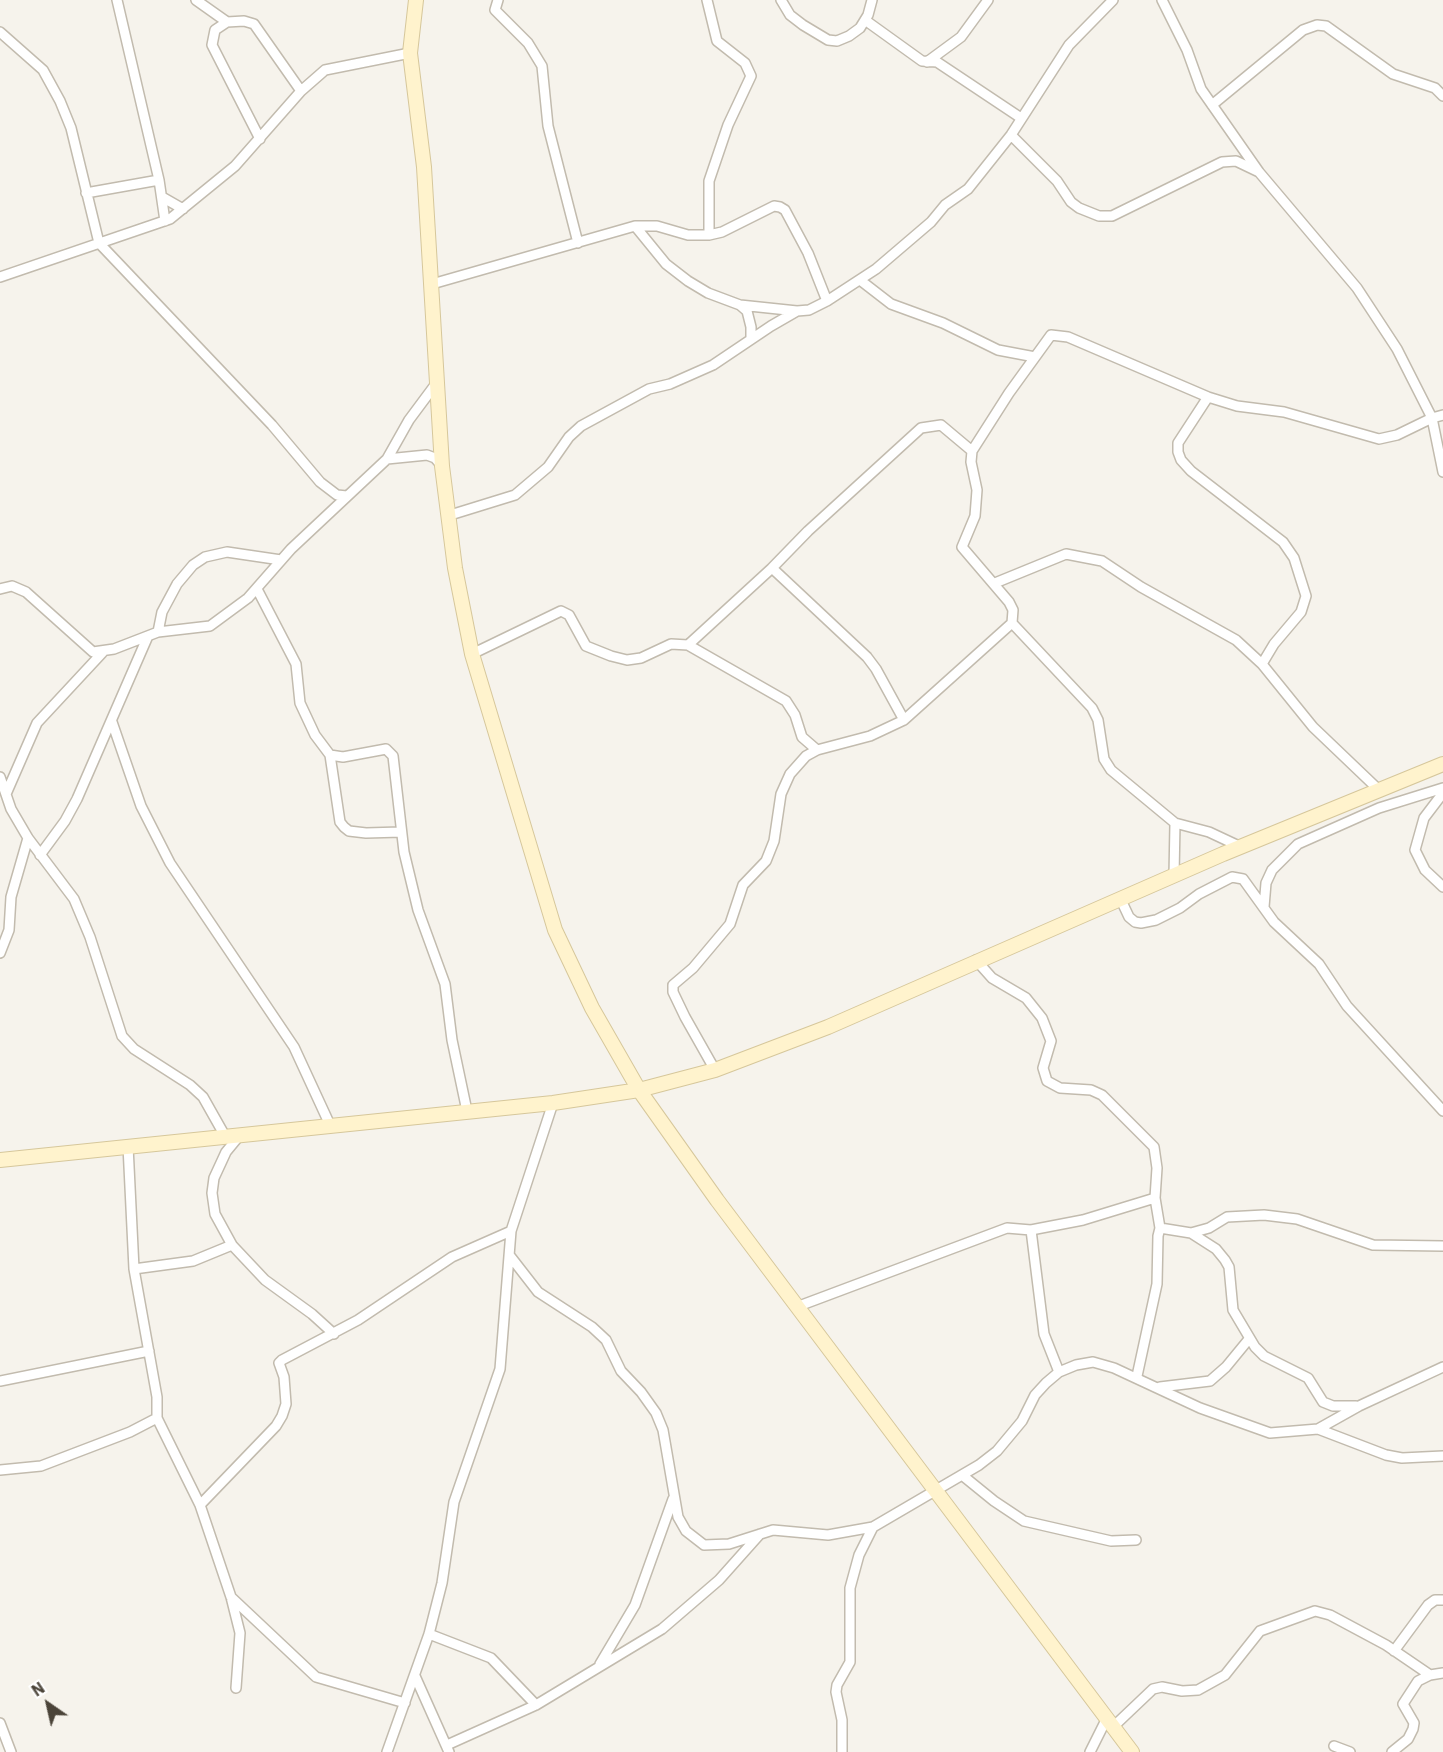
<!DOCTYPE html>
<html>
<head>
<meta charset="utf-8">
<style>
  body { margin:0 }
  #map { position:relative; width:1443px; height:1752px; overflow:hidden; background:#f6f3ec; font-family:"IBM Plex Sans",sans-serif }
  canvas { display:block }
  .north { position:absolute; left:18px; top:1674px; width:60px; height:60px; -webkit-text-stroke:4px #fff; paint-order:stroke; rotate:326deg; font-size:16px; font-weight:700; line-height:24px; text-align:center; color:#4b4439 }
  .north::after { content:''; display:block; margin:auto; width:21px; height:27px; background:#4b4439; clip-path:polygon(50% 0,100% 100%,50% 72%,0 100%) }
</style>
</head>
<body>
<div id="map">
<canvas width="1443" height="1752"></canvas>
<div class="north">N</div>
</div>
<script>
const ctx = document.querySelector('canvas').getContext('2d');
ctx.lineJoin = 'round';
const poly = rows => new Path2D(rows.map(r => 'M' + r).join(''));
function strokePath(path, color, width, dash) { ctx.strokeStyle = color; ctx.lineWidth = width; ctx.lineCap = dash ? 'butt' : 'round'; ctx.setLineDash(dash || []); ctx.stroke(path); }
const street = poly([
  [117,0,159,180,165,221],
  [196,0,227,22,244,21,254,24,301,91],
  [498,0,495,10,528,43,542,66,548,126,578,243],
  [781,0,790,15,803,25,828,40,837,41,849,36,860,28,868,15,872,0],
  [865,20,922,61,937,62,1021,118],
  [227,22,215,30,212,45,260,139],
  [0,32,43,70,60,101,71,128,99,243,272,425,320,482,337,495,347,496],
  [927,62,961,37,988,0],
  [1212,105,1303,30,1317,25,1326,26,1393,74,1435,88,1443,96],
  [1011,135,1057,181,1071,202,1079,208,1099,216,1112,216,1222,162,1236,161,1259,172,1201,89,1187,50,1162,0],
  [86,193,159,180],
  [162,197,183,209],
  [635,226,666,264,688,281,708,293,740,305,747,311,751,327,751,339],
  [709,235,722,232,774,206,780,207,785,210,808,253,827,301],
  [0,277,170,219,235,166,301,91,325,70,410,53],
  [860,280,891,304,943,323,998,350,1035,357],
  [432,284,635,226,657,226,688,235,709,235,709,181,728,125,751,76,745,63,717,41,707,0],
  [740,305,797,311],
  [1208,397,1178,443,1178,452,1181,460,1191,471,1283,542,1294,558,1306,596,1301,612,1274,644,1262,664],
  [1443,415,1432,418,1443,472],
  [387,459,427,455,435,458,442,466],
  [447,516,515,495,548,467,569,437,581,426,649,389,670,384,713,365,771,326,797,311,809,310,827,301,876,269,931,222,945,205,968,189,1011,135,1069,45,1113,0],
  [772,568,808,531,921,428,941,425,972,451],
  [995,583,1066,554,1102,561,1141,587,1236,640,1262,664,1313,727,1380,791],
  [0,589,12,586,26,592,93,652,114,649,158,632,210,626,248,598,291,549,387,459,409,420,438,381],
  [257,589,296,664,300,703,315,735,330,755,343,757,386,749,393,756,404,852,418,910,445,984,452,1040,467,1111],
  [158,632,162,612,177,584,193,565,205,557,227,552,281,560],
  [688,645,772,568,867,657,876,669,904,720],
  [472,654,561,611,569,615,586,646,611,656,627,660,641,658,671,644,688,645,786,701,795,715,802,737,817,750],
  [112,722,141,806,170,863,294,1047,330,1125],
  [330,755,340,822,344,827,349,831,366,833,401,832],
  [0,777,11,809,28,838,74,899,90,937,122,1036,134,1049,190,1085,203,1097,225,1136],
  [1443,793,1424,818,1415,850,1425,870,1443,887],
  [6,794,37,723,103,652],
  [1241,847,1209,832,1175,823,1111,770,1104,759,1098,720,1092,708,1012,623,1013,610,1009,602,962,547,975,516,977,490,971,462,972,451,1009,393,1051,335,1068,337,1208,397,1237,406,1284,412,1379,439,1397,435,1432,418,1397,349,1357,288,1259,172],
  [40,855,65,821,77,799,148,636],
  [1174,876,1175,823],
  [1121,900,1129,917,1135,922,1141,923,1156,920,1180,908,1199,894,1232,877,1243,879,1274,922,1319,964,1347,1006,1443,1111],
  [1264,907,1266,883,1272,870,1298,844,1379,808,1443,788],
  [0,953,9,930,11,897,28,838],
  [976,960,992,978,1026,998,1042,1018,1051,1041,1043,1068,1047,1081,1060,1088,1091,1090,1102,1095,1154,1147,1157,1168,1155,1198,1160,1228,1158,1236,1157,1284,1137,1376],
  [715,1070,685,1017,673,992,673,985,693,968,730,924,743,885,766,861,774,841,781,794,790,774,806,756,817,750,870,736,904,720,1012,623],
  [240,1135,226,1152,214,1178,212,1193,215,1214,232,1245,265,1280,312,1314,334,1334],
  [128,1146,134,1269,157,1397,157,1418,200,1505,231,1597,240,1633,236,1688],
  [1160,1228,1191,1233,1209,1228,1227,1217,1264,1215,1297,1219,1373,1245,1443,1246],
  [1031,1230,1044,1334,1059,1372],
  [1191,1233,1216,1249,1225,1260,1229,1267,1233,1310,1255,1347,1264,1356,1308,1378,1323,1402,1333,1406,1356,1406],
  [510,1256,538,1292,592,1327,606,1340,621,1371,641,1392,656,1413,663,1430,678,1517,686,1531,704,1545,729,1544,773,1530,828,1535,873,1527,979,1465,997,1451,1022,1421,1035,1395,1046,1383,1059,1372,1076,1365,1093,1362,1114,1368,1200,1408,1270,1433,1318,1429],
  [134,1269,193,1261,232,1245],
  [799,1306,1007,1228,1031,1230,1083,1220,1155,1198],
  [1443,1367,1359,1406,1318,1429,1386,1455,1402,1458,1443,1456],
  [0,1381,149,1351],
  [1160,1387,1210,1381,1226,1367,1249,1339],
  [0,1470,41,1466,130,1432,157,1418],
  [962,1475,994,1501,1024,1521,1111,1541,1136,1540],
  [200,1505,276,1426,282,1416,286,1404,284,1377,279,1363,282,1360,358,1320,452,1257,511,1231],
  [231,1597,316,1677,405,1703],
  [429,1634,491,1658,536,1705],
  [1394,1651,1428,1605,1435,1600,1443,1600],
  [600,1664,635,1605,673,1499],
  [415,1676,449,1752],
  [0,1723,11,1752],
  [1113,1727,1153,1689,1162,1687,1182,1691,1198,1690,1225,1675,1260,1631,1315,1611,1330,1615,1386,1645,1430,1675],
  [447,1745,536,1705,662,1629,719,1580,760,1534],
  [1334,1746,1350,1752],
  [387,1752,429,1634,442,1583,454,1502,500,1369,511,1231,553,1103],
  [842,1752,842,1720,836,1692,837,1685,850,1662,850,1588,859,1555,873,1527],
  [1090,1752,1107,1718],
  [1392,1752,1408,1739,1413,1729,1414,1723,1403,1704,1418,1681,1430,1675,1443,1673]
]);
const secondary = poly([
  [416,0,410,53,424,167,442,466,455,568,472,654,555,930,592,1008,639,1090,717,1200,1132,1752],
  [0,1160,553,1103,639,1090,715,1070,828,1027,1223,854,1443,764]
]);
strokePath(street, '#c2bbae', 12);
strokePath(secondary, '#d6c79b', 16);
strokePath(street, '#fff', 9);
strokePath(secondary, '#fff3cd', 14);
</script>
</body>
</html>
